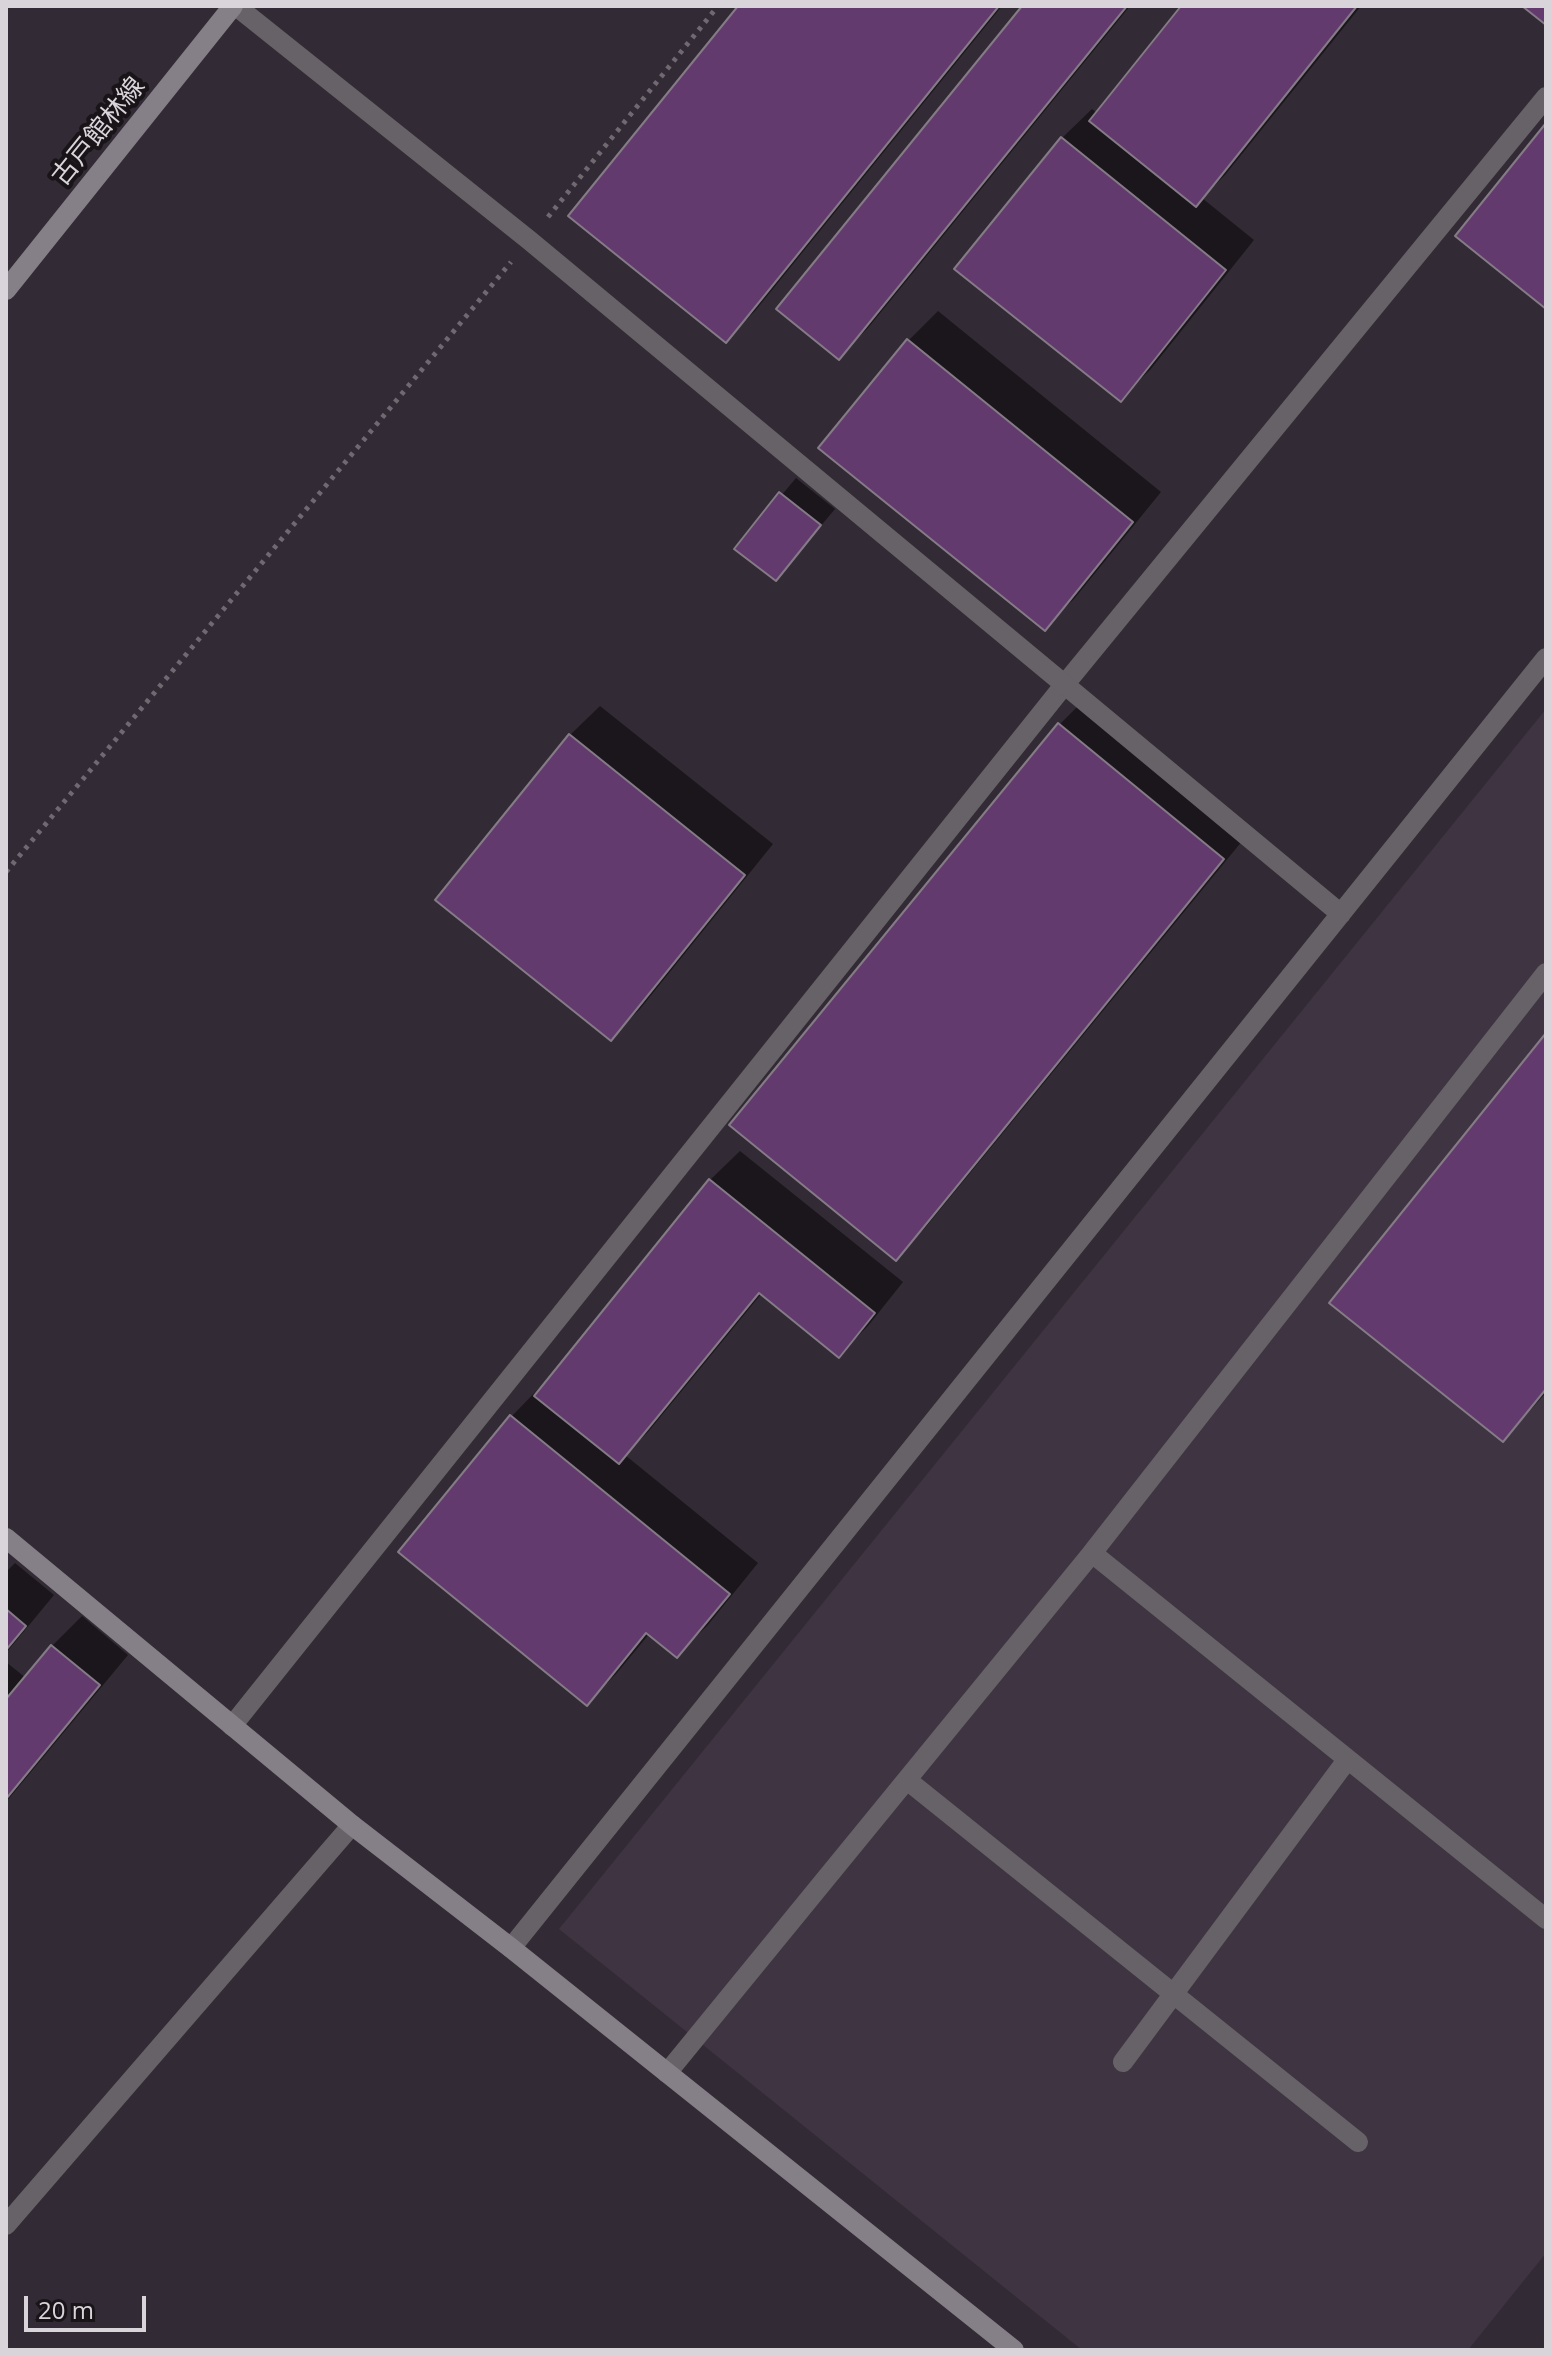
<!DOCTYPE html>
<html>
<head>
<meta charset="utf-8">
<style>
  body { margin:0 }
  #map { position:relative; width:1552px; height:2356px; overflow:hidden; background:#322a34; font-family:"Open Sans",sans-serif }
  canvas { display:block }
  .frame { position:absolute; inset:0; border:8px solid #d9d4da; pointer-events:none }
  .scale { position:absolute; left:24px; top:2296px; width:122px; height:36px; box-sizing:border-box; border:4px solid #d9d4da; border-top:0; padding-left:10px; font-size:24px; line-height:28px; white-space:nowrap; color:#d9d4da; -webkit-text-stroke:6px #181418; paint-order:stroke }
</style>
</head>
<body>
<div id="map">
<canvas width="1552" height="2356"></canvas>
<div class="frame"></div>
<div class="scale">20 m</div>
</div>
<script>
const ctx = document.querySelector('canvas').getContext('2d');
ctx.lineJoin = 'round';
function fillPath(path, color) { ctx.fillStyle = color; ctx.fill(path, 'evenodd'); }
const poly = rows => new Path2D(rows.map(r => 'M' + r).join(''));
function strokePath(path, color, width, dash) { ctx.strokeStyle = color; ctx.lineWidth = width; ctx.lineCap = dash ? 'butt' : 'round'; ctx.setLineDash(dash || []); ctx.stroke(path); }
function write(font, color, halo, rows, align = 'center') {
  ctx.font = font + ' "Open Sans","Noto Sans JP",sans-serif'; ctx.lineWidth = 8; ctx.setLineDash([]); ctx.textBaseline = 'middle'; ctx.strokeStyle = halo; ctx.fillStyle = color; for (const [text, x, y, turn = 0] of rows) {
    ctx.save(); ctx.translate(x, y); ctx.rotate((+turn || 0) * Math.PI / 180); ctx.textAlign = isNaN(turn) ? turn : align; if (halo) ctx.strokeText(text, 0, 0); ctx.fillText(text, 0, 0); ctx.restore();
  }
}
const built = poly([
  [1546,709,1546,2253,1468,2350,1082,2350,559,1929]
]);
const shadow = poly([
  [740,6,1002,6,755,311,726,340],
  [1025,6,1130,6,868,328,839,357],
  [1184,6,1361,6,1225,175,1202,198,1254,240,1150,370,1120,399,1062,138,1092,109,1097,113],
  [938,311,1161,492,1074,599,1044,628,908,341],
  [796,478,835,509,776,579,737,548],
  [1089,695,1252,829,925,1228,896,1258,1059,725],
  [600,706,773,844,640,1009,610,1039,438,900,570,735],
  [1546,1036,1546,1393,1503,1440],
  [740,1151,903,1282,868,1326,839,1355,762,1293,648,1432,625,1455,758,1563,707,1626,677,1655,650,1633,616,1674,587,1703,401,1551,512,1416,541,1386,543,1388,710,1180],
  [15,1563,54,1595,6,1653,6,1572],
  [82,1616,128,1655,6,1802,6,1662,26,1678,52,1646]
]);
const building = poly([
  [738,6,999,6,726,343,568,216,738,6],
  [1022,6,1127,6,839,360,776,309,1022,6],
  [1181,6,1357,6,1196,207,1089,121,1181,6],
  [1522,6,1546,6,1546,25,1522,6],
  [1546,123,1546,309,1455,236,1546,123],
  [1061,137,1226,270,1121,402,954,269,1061,137],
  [907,339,1133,522,1045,631,818,448,907,339],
  [779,492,821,525,776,581,734,549,779,492],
  [1058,723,1224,859,896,1261,729,1125,1058,723],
  [569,734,745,875,611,1041,435,900,569,734],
  [1546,1033,1546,1389,1503,1442,1329,1303,1546,1033],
  [709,1179,875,1313,839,1358,759,1293,619,1464,534,1396,709,1179],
  [510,1415,730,1594,677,1658,646,1633,587,1706,398,1552,510,1415],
  [6,1609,26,1626,6,1650,6,1609],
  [51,1645,100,1685,6,1799,6,1699,51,1645]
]);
const path = poly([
  [548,217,718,6],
  [6,872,511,262]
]);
const lane = poly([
  [1546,973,1092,1553,1546,1919],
  [232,1726,1065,684,1546,97],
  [907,1780,1358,2142],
  [1123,2062,1347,1760],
  [667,2073,1092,1553]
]);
const street = poly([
  [236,6,529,240,1341,914],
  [511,1948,1546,658],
  [6,2225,352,1825]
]);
const secondary = poly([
  [6,290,233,6],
  [6,1538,352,1825,511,1948,1014,2350]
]);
const streetNames = [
  ["古戸館林線",99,132,-51]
];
fillPath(built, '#3f3542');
fillPath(shadow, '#0007');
fillPath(building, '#633a6e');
strokePath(building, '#847b86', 2);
strokePath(path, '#706972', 5, [4, 6]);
strokePath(lane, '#666267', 20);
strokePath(street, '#666267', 20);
strokePath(secondary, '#857f87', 20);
write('26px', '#d9d4da', '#181418', streetNames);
</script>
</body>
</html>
